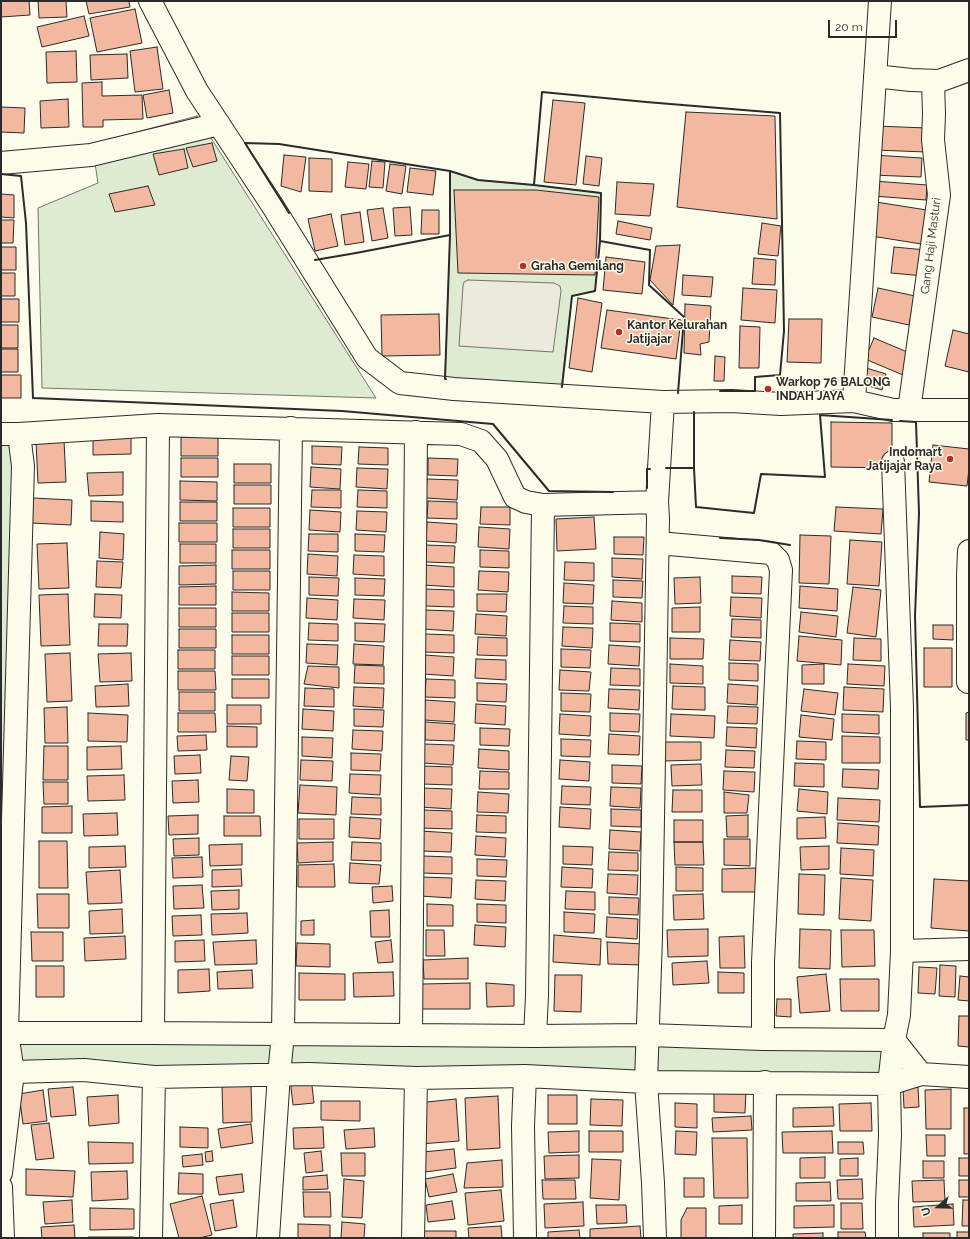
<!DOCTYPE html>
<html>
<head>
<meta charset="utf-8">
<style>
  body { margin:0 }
  #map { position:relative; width:970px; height:1239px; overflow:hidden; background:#fdfbea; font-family:Raleway,sans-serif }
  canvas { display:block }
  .frame { position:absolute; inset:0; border:2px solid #2b2b2b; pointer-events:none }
  .north { position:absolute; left:918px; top:1187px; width:40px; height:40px; -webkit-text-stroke:3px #fdfbea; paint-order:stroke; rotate:250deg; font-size:11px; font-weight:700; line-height:16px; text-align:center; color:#2b2b2b }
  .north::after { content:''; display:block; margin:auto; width:14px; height:18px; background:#2b2b2b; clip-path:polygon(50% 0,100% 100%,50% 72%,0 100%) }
  .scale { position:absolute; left:828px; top:20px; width:69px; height:18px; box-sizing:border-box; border:2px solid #2b2b2b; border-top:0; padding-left:5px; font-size:12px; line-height:14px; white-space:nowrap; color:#2b2b2b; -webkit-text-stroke:3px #fdfbea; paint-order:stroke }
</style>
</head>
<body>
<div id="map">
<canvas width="970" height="1239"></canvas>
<div class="frame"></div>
<div class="north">U</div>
<div class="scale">20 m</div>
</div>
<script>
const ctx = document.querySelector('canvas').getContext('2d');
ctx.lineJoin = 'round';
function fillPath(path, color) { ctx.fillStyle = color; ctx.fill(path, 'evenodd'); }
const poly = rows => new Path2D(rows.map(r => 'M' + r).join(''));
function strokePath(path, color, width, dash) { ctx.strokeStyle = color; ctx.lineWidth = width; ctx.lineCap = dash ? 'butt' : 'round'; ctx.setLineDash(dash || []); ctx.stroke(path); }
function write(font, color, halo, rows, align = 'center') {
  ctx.font = font + ' Raleway,sans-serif'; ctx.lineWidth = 3; ctx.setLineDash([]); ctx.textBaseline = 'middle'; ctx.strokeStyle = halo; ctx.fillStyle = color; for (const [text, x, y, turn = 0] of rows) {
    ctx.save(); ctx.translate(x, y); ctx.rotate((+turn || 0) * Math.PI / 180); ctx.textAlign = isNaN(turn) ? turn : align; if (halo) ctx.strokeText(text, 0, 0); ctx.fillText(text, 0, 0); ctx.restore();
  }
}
const green = poly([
  [197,116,376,398,42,388,38,208,98,183,92,144,197,116],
  [450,171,478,180,534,185,601,193,600,241,595,291,572,296,561,391,445,379,450,235,450,171],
  [1,434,19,434,8,1033,894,1040,921,1074,1,1077,1,434]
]);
const parking = poly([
  [468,280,554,283,560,286,561,291,553,352,459,346,463,286,464,282,468,280]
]);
const building = poly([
  [1,1,29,1,30,15,1,17,1,1],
  [38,1,66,1,67,17,39,18,38,1],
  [86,1,129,1,130,7,89,14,86,1],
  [135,9,142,43,97,52,90,18,135,9],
  [84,16,89,36,42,47,37,27,84,16],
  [157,47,163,89,135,92,130,51,157,47],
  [76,51,77,82,47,83,46,52,76,51],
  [127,54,128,78,91,80,90,55,127,54],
  [102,82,102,96,142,95,143,119,103,120,103,127,83,127,82,83,102,82],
  [169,90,173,113,147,118,143,95,169,90],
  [68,99,69,127,41,128,40,101,68,99],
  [553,100,585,103,576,185,544,182,553,100],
  [1,107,25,108,24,133,1,132,1,107],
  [686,112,775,116,777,219,677,207,686,112],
  [876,126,927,128,926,152,875,150,876,126],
  [212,143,217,161,193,167,186,148,212,143],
  [184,149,188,168,159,175,153,154,184,149],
  [284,155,306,157,301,192,281,186,284,155],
  [873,155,922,158,921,177,872,175,873,155],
  [586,156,602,158,599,186,583,184,586,156],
  [309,158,332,159,332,192,309,191,309,158],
  [372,161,385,162,383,188,369,187,372,161],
  [348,162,369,164,366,189,345,187,348,162],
  [390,164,406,166,402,194,386,191,390,164],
  [410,168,436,171,433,195,407,192,410,168],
  [874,181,927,185,926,200,873,196,874,181],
  [617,182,654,184,650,216,615,214,617,182],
  [148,186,155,205,115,212,109,194,148,186],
  [454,190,536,190,599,197,595,275,458,273,454,190],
  [1,194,14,195,14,218,1,217,1,194],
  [876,202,933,211,928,245,871,236,876,202],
  [410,207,412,235,395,236,393,208,410,207],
  [383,208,388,238,372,241,367,210,383,208],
  [422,210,439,210,439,234,421,234,422,210],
  [360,212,364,242,345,245,341,215,360,212],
  [331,214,338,246,315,251,308,219,331,214],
  [1,220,14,220,13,243,1,243,1,220],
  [618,221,652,228,650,240,616,234,618,221],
  [762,223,781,226,778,256,758,254,762,223],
  [680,245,673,305,650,280,656,246,680,245],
  [1,247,16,247,16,270,1,270,1,247],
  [894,247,926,250,924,276,891,273,894,247],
  [606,257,645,262,642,294,603,290,606,257],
  [754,258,776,260,775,285,752,284,754,258],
  [1,273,15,273,15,296,1,296,1,273],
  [683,275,713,277,711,297,682,295,683,275],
  [743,288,777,290,775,323,741,320,743,288],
  [878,288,915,296,909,325,872,317,878,288],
  [578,298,602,303,592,372,569,368,578,298],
  [1,299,19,299,19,322,1,322,1,299],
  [685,304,711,306,709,342,700,344,701,355,684,353,685,304],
  [607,310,681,320,676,359,601,348,607,310],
  [439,314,440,355,382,356,381,315,439,314],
  [789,319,822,319,821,363,787,362,789,319],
  [1,325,18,325,18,348,1,348,1,325],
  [740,326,760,327,759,368,739,368,740,326],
  [953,330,969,334,969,372,945,366,953,330],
  [874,338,912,354,903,375,865,359,874,338],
  [1,349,18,349,18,372,1,372,1,349],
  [715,356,725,357,724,381,714,381,715,356],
  [863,367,886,374,882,390,859,383,863,367],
  [1,375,21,375,21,398,1,398,1,375],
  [831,422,892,423,892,468,831,467,831,422],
  [131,432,131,454,93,455,93,433,131,432],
  [181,437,218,437,218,456,181,456,181,437],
  [64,440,66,482,38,483,36,442,64,440],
  [933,445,969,449,969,469,967,486,929,482,933,445],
  [312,446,342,447,341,465,312,464,312,446],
  [359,447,388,448,388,465,358,464,359,447],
  [181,458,218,458,218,477,181,477,181,458],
  [428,458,458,459,457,476,428,475,428,458],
  [234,464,271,464,271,483,234,483,234,464],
  [311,467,341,469,340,489,310,487,311,467],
  [357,468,388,469,387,489,356,487,357,468],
  [123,472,123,495,89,496,87,473,123,472],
  [427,479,458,480,457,500,426,498,427,479],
  [180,481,217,482,217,501,180,500,180,481],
  [234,485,271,485,271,504,234,504,234,485],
  [312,490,341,490,341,508,311,507,312,490],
  [358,490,387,491,387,508,357,507,358,490],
  [33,498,72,500,71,525,31,523,33,498],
  [91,501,123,502,123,522,91,521,91,501],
  [428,501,457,502,457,519,427,518,428,501],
  [180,502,217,502,217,521,180,521,180,502],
  [481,507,510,507,510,525,480,524,481,507],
  [836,507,883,509,881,534,834,531,836,507],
  [233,508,270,508,270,527,233,527,233,508],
  [310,510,341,512,340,532,309,530,310,510],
  [357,511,387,512,386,532,356,530,357,511],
  [594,517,596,549,557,551,556,519,594,517],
  [427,522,457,524,456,543,426,541,427,522],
  [179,523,217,523,217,542,179,542,179,523],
  [479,527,510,529,509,549,478,547,479,527],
  [233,529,270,529,270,548,233,548,233,529],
  [100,532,124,534,123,560,99,558,100,532],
  [309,534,338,534,338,552,308,551,309,534],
  [355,534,385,535,384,552,355,551,355,534],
  [800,535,831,536,829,584,799,583,800,535],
  [614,537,644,537,643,555,614,554,614,537],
  [850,540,882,542,879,586,847,584,850,540],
  [67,543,69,588,39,589,37,544,67,543],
  [180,544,216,544,216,563,180,563,180,544],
  [425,545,455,546,454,563,425,562,425,545],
  [232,550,270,550,270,569,232,569,232,550],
  [480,550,509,551,509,568,480,567,480,550],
  [308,554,338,556,337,576,307,574,308,554],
  [354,555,384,556,384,576,353,574,354,555],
  [612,558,643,559,642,579,612,577,612,558],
  [97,561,123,562,121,588,96,587,97,561],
  [565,562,594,563,594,581,564,580,565,562],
  [216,565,216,584,179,585,179,566,216,565],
  [424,565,454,567,454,587,423,585,424,565],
  [233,571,270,571,270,590,233,590,233,571],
  [479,571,509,572,508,592,478,590,479,571],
  [732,576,762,577,761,594,732,593,732,576],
  [309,577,339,578,338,596,309,595,309,577],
  [700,577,701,603,675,604,674,578,700,577],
  [355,578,385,579,384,596,355,595,355,578],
  [613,580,643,581,642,598,613,597,613,580],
  [564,583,594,585,593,604,563,603,564,583],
  [216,586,216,605,179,605,179,587,216,586],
  [800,586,838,589,837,611,799,608,800,586],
  [853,587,881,590,876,637,847,633,853,587],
  [425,589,454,590,454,607,425,606,425,589],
  [232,592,269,593,269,611,232,611,232,592],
  [68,594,70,645,41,646,39,595,68,594],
  [95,594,122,595,121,618,94,617,95,594],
  [477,594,507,594,506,612,477,611,477,594],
  [731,597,762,598,761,618,730,616,731,597],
  [307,598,338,600,337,620,306,618,307,598],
  [354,599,385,600,384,620,353,618,354,599],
  [612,601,642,603,642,622,611,620,612,601],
  [564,606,593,607,593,624,563,623,564,606],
  [700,607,700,632,672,632,672,608,700,607],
  [179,608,216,608,216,627,179,627,179,608],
  [424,610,454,611,453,631,423,629,424,610],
  [801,612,838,616,836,637,799,632,801,612],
  [232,613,269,613,269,632,232,632,232,613],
  [476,614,507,616,506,636,475,634,476,614],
  [732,619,761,620,761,638,731,637,732,619],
  [309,623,338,624,338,641,308,640,309,623],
  [355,623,385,624,384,642,355,641,355,623],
  [610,623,640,624,640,642,610,641,610,623],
  [99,624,128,624,127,646,98,646,99,624],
  [933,625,953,625,953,640,933,639,933,625],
  [563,627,593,628,592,648,562,646,563,627],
  [179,629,216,629,216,648,179,648,179,629],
  [425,634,454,635,454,653,424,652,425,634],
  [232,635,269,635,269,654,232,654,232,635],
  [799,636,842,640,841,665,797,661,799,636],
  [478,637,507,638,507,656,477,655,478,637],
  [670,638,704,639,703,659,670,659,670,638],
  [854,638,881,639,881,661,853,660,854,638],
  [730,640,761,642,760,661,729,660,730,640],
  [307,644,338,645,337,665,306,663,307,644],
  [354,644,384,646,383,665,353,664,354,644],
  [609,645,640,647,639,666,608,664,609,645],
  [924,648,952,648,952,687,924,687,924,648],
  [561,649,591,650,590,668,561,667,561,649],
  [178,650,215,650,215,669,178,669,178,650],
  [70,653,72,701,47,702,45,654,70,653],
  [131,653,132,681,100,682,98,654,131,653],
  [424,655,454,657,453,676,423,674,424,655],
  [232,656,269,656,269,675,232,675,232,656],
  [476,659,506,660,506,680,475,678,476,659],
  [729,663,758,664,758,681,729,680,729,663],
  [670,664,703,666,703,684,670,683,670,664],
  [824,664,824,684,802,684,802,665,824,664],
  [848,664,885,666,884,686,847,684,848,664],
  [355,665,384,666,384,684,354,683,355,665],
  [308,666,339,667,339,688,304,684,308,666],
  [611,668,640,669,640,686,610,685,611,668],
  [560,670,591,672,589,691,559,690,560,670],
  [178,671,215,671,216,690,178,690,178,671],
  [232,679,269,679,269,698,232,698,232,679],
  [426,679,455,680,455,698,425,697,426,679],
  [477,683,507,684,506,702,477,701,477,683],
  [128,684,129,706,96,707,95,686,128,684],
  [728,684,758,686,757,705,727,703,728,684],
  [673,686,705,687,705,710,672,709,673,686],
  [354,687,384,688,383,708,353,706,354,687],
  [844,687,884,689,883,712,843,710,844,687],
  [305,688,334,689,334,707,304,706,305,688],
  [609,689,640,690,639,710,608,708,609,689],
  [804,689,838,693,835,715,801,711,804,689],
  [179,692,215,692,215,711,179,711,179,692],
  [561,693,591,694,590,712,561,711,561,693],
  [425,700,455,702,454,722,424,720,425,700],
  [476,704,506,706,505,725,475,723,476,704],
  [227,705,261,705,261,724,227,724,227,705],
  [728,706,758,707,757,724,727,723,728,706],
  [67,707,68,743,45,743,44,708,67,707],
  [303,709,334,711,333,731,302,729,303,709],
  [354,709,384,710,383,727,354,726,354,709],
  [969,712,969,740,966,740,966,713,969,712],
  [88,713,128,715,127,742,88,741,88,713],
  [178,713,215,713,216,732,178,732,178,713],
  [610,713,640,714,639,732,610,731,610,713],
  [560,714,591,716,590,736,559,734,560,714],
  [671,714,715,716,714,738,670,736,671,714],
  [842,714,879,715,879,734,842,732,842,714],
  [801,715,834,719,832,740,799,737,801,715],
  [425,722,455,724,454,741,425,740,425,722],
  [227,726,257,727,257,747,227,747,227,726],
  [727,727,757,728,756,748,726,746,727,727],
  [480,728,510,729,509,746,480,745,480,728],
  [353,730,383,731,382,751,352,749,353,730],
  [609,734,640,736,639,755,608,754,609,734],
  [206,735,207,750,178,751,177,736,206,735],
  [842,736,880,737,880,763,842,763,842,736],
  [302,737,333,738,332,758,302,756,302,737],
  [561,739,591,740,590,757,561,756,561,739],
  [797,741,826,742,826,760,796,759,797,741],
  [663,742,701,742,701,760,663,761,663,742],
  [424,744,454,745,453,765,423,763,424,744],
  [44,746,68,746,68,780,43,780,44,746],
  [121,746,122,769,87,770,87,747,121,746],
  [479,749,509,751,509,770,478,768,479,749],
  [726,750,755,751,754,768,725,767,726,750],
  [351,753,381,754,380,771,351,770,351,753],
  [200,755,201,773,175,774,174,756,200,755],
  [231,756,249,757,247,781,229,780,231,756],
  [301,760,333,761,332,781,300,780,301,760],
  [560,760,590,762,589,781,559,779,560,760],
  [795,763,824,764,824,787,794,786,795,763],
  [701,764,702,785,672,786,671,765,701,764],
  [612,765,642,766,641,784,612,783,612,765],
  [423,766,452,767,452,785,422,784,423,766],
  [843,769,879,770,878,789,842,787,843,769],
  [480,771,509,772,509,789,479,789,480,771],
  [724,771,755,772,754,792,723,790,724,771],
  [350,774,381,775,380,795,349,793,350,774],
  [124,775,125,800,88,801,87,776,124,775],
  [198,780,199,802,173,803,172,781,198,780],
  [43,782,68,782,68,804,44,804,43,782],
  [300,785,337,787,336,815,298,813,300,785],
  [562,786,591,787,590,805,561,804,562,786],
  [611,787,641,788,640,808,610,806,611,787],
  [421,788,452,789,451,809,420,807,421,788],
  [227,789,254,790,254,813,227,813,227,789],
  [799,789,828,792,827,814,797,811,799,789],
  [673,790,702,790,702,812,672,812,673,790],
  [478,792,509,794,508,813,477,812,478,792],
  [724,792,749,795,747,813,724,813,724,792],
  [352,797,381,798,381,815,351,814,352,797],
  [838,798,880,800,879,822,837,820,838,798],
  [72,806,72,833,42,833,42,807,72,806],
  [560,807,591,809,590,829,559,827,560,807],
  [611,809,641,810,641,827,611,826,611,809],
  [423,810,452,811,452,829,422,828,423,810],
  [117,813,118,835,84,836,83,814,117,813],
  [198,815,198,834,169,835,168,816,198,815],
  [477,815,506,816,506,833,476,832,477,815],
  [748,815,748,837,727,837,726,816,748,815],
  [224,816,260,816,261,836,224,836,224,816],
  [350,817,381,819,380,839,349,837,350,817],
  [825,817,826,838,797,839,797,818,825,817],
  [299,819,334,819,334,839,299,839,299,819],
  [674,820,703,820,703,842,674,842,674,820],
  [838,823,879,826,878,845,837,843,838,823],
  [610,830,641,832,640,851,609,849,610,830],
  [421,831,452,833,451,852,420,851,421,831],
  [476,836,506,838,505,857,475,855,476,836],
  [199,838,199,855,174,856,173,839,199,838],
  [724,839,750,839,750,866,724,865,724,839],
  [39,841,67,841,68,888,39,888,39,841],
  [333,842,333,861,298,863,297,843,333,842],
  [352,842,381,843,381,861,351,860,352,842],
  [674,842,703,842,704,865,675,865,674,842],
  [242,844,242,865,210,866,209,845,242,844],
  [125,846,126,867,89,868,89,847,125,846],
  [563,846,593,847,592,865,563,864,563,846],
  [829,846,829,869,801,870,800,847,829,846],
  [841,848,874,850,873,876,840,874,841,848],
  [609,852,638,853,638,871,608,870,609,852],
  [423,856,452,857,452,874,422,873,423,856],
  [202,857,203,877,173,878,172,858,202,857],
  [477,859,507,860,506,877,477,876,477,859],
  [350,863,381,865,379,884,349,883,350,863],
  [334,864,335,887,298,887,298,865,334,864],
  [562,867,593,869,592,888,561,887,562,867],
  [676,867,703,868,703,891,676,891,676,867],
  [756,868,756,892,722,892,722,869,756,868],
  [241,869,242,886,212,887,212,870,241,869],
  [120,870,122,903,88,904,86,872,120,870],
  [608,874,638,875,637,895,607,893,608,874],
  [799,874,825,875,824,915,798,914,799,874],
  [421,877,452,878,451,898,420,896,421,877],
  [841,878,873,880,871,921,839,919,841,878],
  [934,879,969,881,969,931,931,928,934,879],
  [476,880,506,881,505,901,475,899,476,880],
  [202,885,204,908,174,909,173,886,202,885],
  [392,886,393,901,373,903,372,887,392,886],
  [239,890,239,909,212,910,211,891,239,890],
  [566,891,595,892,595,910,565,909,566,891],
  [37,894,69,894,69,928,38,928,37,894],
  [703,894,704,919,674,920,673,895,703,894],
  [609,897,639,898,638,915,609,914,609,897],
  [427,904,453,905,453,926,427,926,427,904],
  [477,904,506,905,506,923,477,922,477,904],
  [122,909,123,933,90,934,89,911,122,909],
  [389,910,390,937,371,937,370,911,389,910],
  [564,912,595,914,594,933,564,932,564,912],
  [247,913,248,933,212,935,211,914,247,913],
  [201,915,202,935,173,936,172,916,201,915],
  [607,917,638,919,637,939,606,937,607,917],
  [314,920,314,935,301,935,301,921,314,920],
  [475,925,506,927,505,947,474,945,475,925],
  [708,929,708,956,668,957,667,930,708,929],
  [800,929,831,930,830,969,799,968,800,929],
  [426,930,444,930,445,956,426,956,426,930],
  [841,930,874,930,875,966,842,967,841,930],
  [31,932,63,932,63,961,32,961,31,932],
  [554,935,601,939,600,965,553,962,554,935],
  [125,936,126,959,85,961,84,938,125,936],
  [744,936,745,968,720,968,719,937,744,936],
  [204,940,205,961,175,962,175,941,204,940],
  [256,940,257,964,215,965,213,942,256,940],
  [391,940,393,962,378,963,375,942,391,940],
  [607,942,643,944,643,965,608,964,607,942],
  [297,943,330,944,330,967,296,966,297,943],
  [468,958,468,979,424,979,423,960,468,958],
  [707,961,709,983,673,985,672,963,707,961],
  [940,965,956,966,955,997,939,996,940,965],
  [36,966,64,966,64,997,36,997,36,966],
  [919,967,937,968,935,994,918,993,919,967],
  [209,969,210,991,178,993,178,970,209,969],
  [252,970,253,988,218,989,217,972,252,970],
  [393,972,394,996,354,997,353,973,393,972],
  [718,972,744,973,744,993,718,993,718,972],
  [299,973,345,974,345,1000,299,1000,299,973],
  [826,974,830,1011,800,1013,797,977,826,974],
  [555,975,582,975,581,1012,554,1011,555,975],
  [960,976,969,977,969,1001,958,1000,960,976],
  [840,979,879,979,879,1011,841,1011,840,979],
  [470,983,470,1009,421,1009,422,984,470,983],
  [486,983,514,985,514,1006,487,1007,486,983],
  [777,999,791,999,791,1017,776,1016,777,999],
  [959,1016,969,1016,969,1047,958,1046,959,1016],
  [311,1077,314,1103,293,1105,290,1079,311,1077],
  [222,1085,251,1085,252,1122,223,1123,222,1085],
  [73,1087,76,1115,51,1117,48,1089,73,1087],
  [918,1087,919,1107,904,1108,903,1088,918,1087],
  [951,1089,951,1129,926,1129,925,1090,951,1089],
  [43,1090,47,1121,23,1124,19,1094,43,1090],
  [714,1090,746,1090,745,1113,714,1112,714,1090],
  [118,1095,119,1123,89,1126,87,1097,118,1095],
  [548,1095,577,1095,577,1124,548,1124,548,1095],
  [498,1096,500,1148,467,1150,465,1098,498,1096],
  [456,1099,459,1141,420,1144,417,1103,456,1099],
  [591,1099,623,1100,622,1126,590,1125,591,1099],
  [321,1101,360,1101,360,1121,321,1120,321,1101],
  [675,1103,697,1104,697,1128,675,1127,675,1103],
  [871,1103,872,1131,840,1131,839,1104,871,1103],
  [833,1107,834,1126,793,1127,793,1108,833,1107],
  [964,1108,969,1108,969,1154,964,1154,964,1108],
  [751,1116,752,1130,713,1132,712,1118,751,1116],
  [49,1123,54,1158,36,1160,31,1125,49,1123],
  [251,1124,253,1143,221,1148,218,1129,251,1124],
  [180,1127,208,1128,208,1148,180,1147,180,1127],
  [323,1127,324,1148,294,1149,293,1128,323,1127],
  [374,1128,375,1147,346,1149,344,1130,374,1128],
  [579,1131,579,1152,549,1153,548,1132,579,1131],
  [589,1131,623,1131,623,1152,589,1152,589,1131],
  [676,1131,697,1132,696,1155,675,1154,676,1131],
  [832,1131,833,1153,783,1153,782,1132,832,1131],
  [926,1135,945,1135,945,1156,927,1156,926,1135],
  [712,1138,747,1138,748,1198,714,1198,712,1138],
  [88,1142,133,1143,133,1163,89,1164,88,1142],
  [838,1142,863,1142,864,1154,838,1154,838,1142],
  [454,1149,456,1168,425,1172,423,1152,454,1149],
  [212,1151,213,1161,206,1162,205,1152,212,1151],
  [321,1151,323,1171,306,1173,304,1153,321,1151],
  [341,1153,365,1153,365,1176,342,1176,341,1153],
  [202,1154,203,1165,183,1167,182,1156,202,1154],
  [579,1155,579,1178,545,1179,544,1156,579,1155],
  [825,1157,825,1178,800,1178,800,1158,825,1157],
  [858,1158,858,1176,840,1176,840,1159,858,1158],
  [959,1158,969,1158,969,1176,959,1176,959,1158],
  [592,1159,621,1160,619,1200,590,1198,592,1159],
  [502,1160,503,1187,464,1188,467,1163,502,1160],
  [923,1161,944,1161,944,1178,923,1178,923,1161],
  [26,1169,75,1171,73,1197,26,1195,26,1169],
  [127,1171,128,1199,92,1201,91,1172,127,1171],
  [179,1173,203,1174,203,1194,178,1194,179,1173],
  [242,1174,244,1192,219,1195,216,1177,242,1174],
  [453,1174,457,1192,429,1197,425,1179,453,1174],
  [327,1175,328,1189,303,1190,303,1177,327,1175],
  [684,1178,704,1178,704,1197,684,1197,684,1178],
  [344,1179,364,1181,362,1218,342,1217,344,1179],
  [862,1179,863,1199,838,1199,837,1180,862,1179],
  [542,1180,575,1180,576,1199,543,1199,542,1180],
  [944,1180,945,1201,913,1202,912,1181,944,1180],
  [959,1180,969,1180,969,1197,959,1197,959,1180],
  [830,1182,831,1201,796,1201,796,1183,830,1182],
  [501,1190,504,1221,468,1225,465,1193,501,1190],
  [303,1192,330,1192,331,1217,304,1217,303,1192],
  [202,1196,212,1235,199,1238,179,1238,170,1204,202,1196],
  [72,1200,73,1222,45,1224,43,1202,72,1200],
  [233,1200,237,1227,215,1231,210,1204,233,1200],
  [963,1200,969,1200,969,1226,962,1226,963,1200],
  [452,1201,455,1219,428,1222,426,1205,452,1201],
  [583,1202,584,1226,545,1228,544,1204,583,1202],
  [841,1203,862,1203,863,1229,841,1229,841,1203],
  [953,1204,954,1225,914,1227,913,1207,953,1204],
  [596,1205,626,1205,627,1223,597,1224,596,1205],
  [742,1205,742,1224,719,1224,719,1206,742,1205],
  [834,1205,834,1227,794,1228,794,1206,834,1205],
  [90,1208,134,1209,134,1229,90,1230,90,1208],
  [687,1208,706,1208,706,1238,681,1238,681,1220,687,1208],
  [342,1222,365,1224,364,1238,341,1238,342,1222],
  [298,1224,330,1225,330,1238,298,1238,298,1224],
  [74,1225,75,1238,42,1238,41,1227,74,1225],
  [501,1226,502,1238,469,1238,468,1228,501,1226],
  [640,1226,641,1238,590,1238,590,1229,640,1226],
  [579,1230,580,1238,548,1238,548,1232,579,1230],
  [424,1231,456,1231,456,1238,424,1238,424,1231],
  [838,1232,865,1232,866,1238,838,1238,838,1232],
  [957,1232,969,1232,969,1238,957,1238,957,1232],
  [823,1233,823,1238,793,1238,793,1234,823,1233],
  [923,1233,950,1233,950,1238,923,1238,923,1233],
  [89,1237,134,1237,134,1238,89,1238,89,1237]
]);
const minor = poly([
  [150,1,197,91,272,205,367,358,400,383,454,389,663,402,731,401,781,404,854,401,893,410,969,410],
  [875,76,911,80,939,81,969,70],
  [1,163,91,155,219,124],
  [854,401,880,1],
  [909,410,939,195,933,140,934,114,933,81],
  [1,434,19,434,158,425,461,434,481,441,497,459,515,497,526,502,543,505,657,502],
  [658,543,771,553,778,560,781,570,763,962,763,1039],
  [968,682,968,576,969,551],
  [902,951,969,949],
  [1,1033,153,1033,535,1036,648,1035,763,1039,894,1040],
  [153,1033,158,425],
  [411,1035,416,432],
  [535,1036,537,996,543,505],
  [894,1040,921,1074],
  [1,1077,13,1072,84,1070,154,1077,309,1074,416,1078,525,1076,646,1082,889,1084,921,1074,969,1077],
  [1,1173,13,1072,7,1033,23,466,19,434],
  [1,1187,3,1238],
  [151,1238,154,1077],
  [268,1238,279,1074,283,1034,291,428],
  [413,1238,416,1078],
  [525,1238,523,1126,525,1076],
  [655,1238,653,1183,646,1082,651,937,658,519,657,502,663,402],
  [764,1238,765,1082],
  [887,1238,887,1203,890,1135,889,1084,894,1040,899,1015,902,951,902,708,893,462]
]);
const wall = poly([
  [1,174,21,176,26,223,33,398,342,411,493,424,549,491,613,492],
  [534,185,542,92,646,102,780,113,784,331,780,375,755,377,755,391,720,391],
  [289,213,245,143,279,144,450,171,478,180,534,185,601,193,600,241,595,291,572,296,562,387],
  [600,241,650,250,649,285,684,317,678,393],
  [315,260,356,253,450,235],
  [446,379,445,379,450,235,450,171],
  [694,412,694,468,696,507,754,513,761,474,825,477,820,415,892,420],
  [900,421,916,422,919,513,915,616,920,807,969,805],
  [666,468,694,468],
  [647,488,647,469,650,469],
  [720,538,759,540,790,545]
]);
const markers = [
  [523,266,4,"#c62828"],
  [619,332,4,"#c62828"],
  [768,389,4,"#c62828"],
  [950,459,4,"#c62828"]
];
const streetNames = [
  ["Gang Haji Masturi",931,246,-83]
];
const poiNames = [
  ["Graha Gemilang",531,266],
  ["Kantor Kelurahan",627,325],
  ["Jatijajar",627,339],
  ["Warkop 76 BALONG",776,382],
  ["INDAH JAYA",776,396],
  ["Indomart",942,452,"right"],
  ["Jatijajar Raya",942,466,"right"]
];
fillPath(green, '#deebd1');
strokePath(green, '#74746e', 1);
fillPath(parking, '#eceadb');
strokePath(parking, '#74746e', 1);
fillPath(building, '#f2b8a0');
strokePath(building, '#2b2b2b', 1);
strokePath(minor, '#2b2b2b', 24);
strokePath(minor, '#fdfbea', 22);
strokePath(wall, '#2b2b2b', 2);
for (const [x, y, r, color] of markers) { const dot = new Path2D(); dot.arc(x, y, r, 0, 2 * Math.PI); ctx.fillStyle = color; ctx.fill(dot); strokePath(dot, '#fdfbea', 1.5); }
write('12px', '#2b2b2b', '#fdfbea', streetNames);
write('bold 12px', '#2b2b2b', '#fdfbea', poiNames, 'left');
</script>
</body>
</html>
